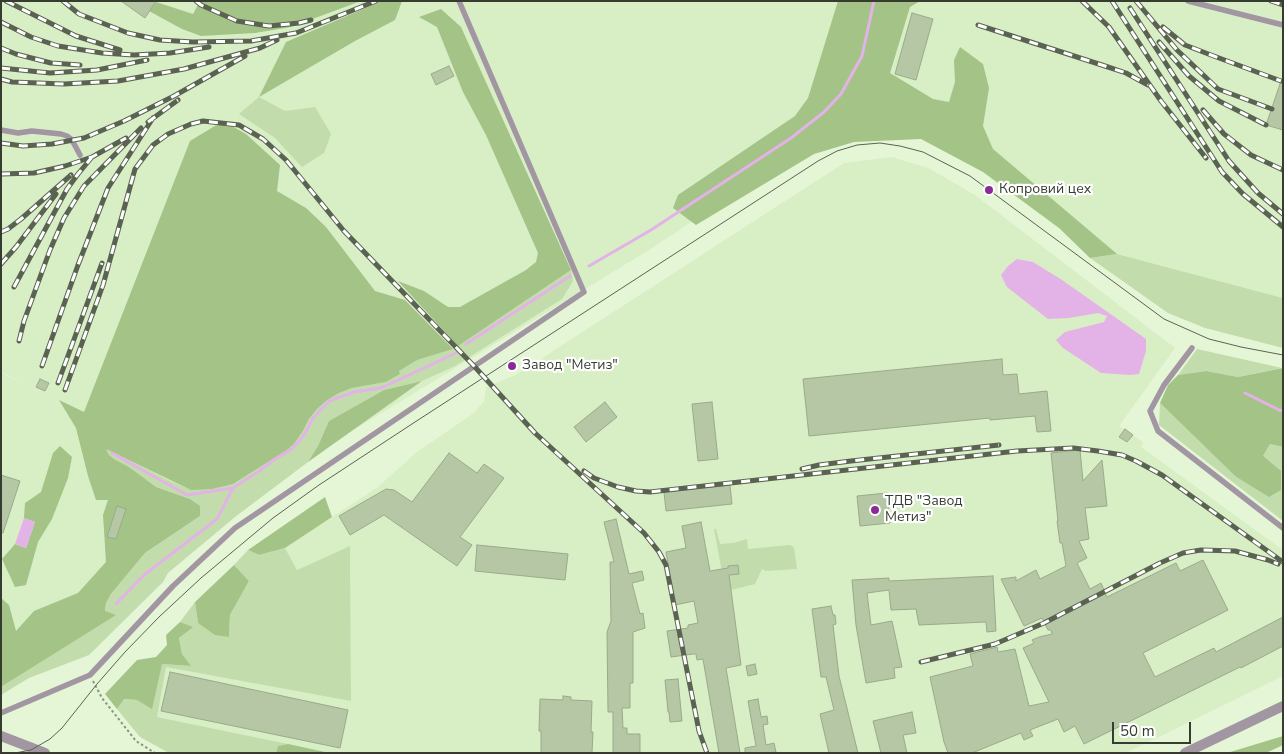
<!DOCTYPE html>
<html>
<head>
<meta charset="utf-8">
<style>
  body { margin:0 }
  #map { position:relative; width:1284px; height:754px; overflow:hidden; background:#e4f6d5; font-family:"Nunito Sans",sans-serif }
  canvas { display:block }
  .frame { position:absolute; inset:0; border:2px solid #363d30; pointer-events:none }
  .scale { position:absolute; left:1112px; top:722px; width:79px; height:22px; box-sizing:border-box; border:2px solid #363d30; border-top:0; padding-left:6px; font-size:15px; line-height:18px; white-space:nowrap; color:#363d30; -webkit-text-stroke:4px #fff; paint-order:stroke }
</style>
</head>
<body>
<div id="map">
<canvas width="1284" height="754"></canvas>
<div class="frame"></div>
<div class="scale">50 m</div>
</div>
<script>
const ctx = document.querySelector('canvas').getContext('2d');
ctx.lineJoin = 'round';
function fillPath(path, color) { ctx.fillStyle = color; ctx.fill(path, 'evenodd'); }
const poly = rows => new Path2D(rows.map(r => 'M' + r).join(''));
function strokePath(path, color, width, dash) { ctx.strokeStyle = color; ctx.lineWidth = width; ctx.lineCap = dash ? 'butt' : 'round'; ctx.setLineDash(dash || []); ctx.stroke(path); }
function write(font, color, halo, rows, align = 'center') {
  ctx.font = font + ' "Nunito Sans",sans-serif'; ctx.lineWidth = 4.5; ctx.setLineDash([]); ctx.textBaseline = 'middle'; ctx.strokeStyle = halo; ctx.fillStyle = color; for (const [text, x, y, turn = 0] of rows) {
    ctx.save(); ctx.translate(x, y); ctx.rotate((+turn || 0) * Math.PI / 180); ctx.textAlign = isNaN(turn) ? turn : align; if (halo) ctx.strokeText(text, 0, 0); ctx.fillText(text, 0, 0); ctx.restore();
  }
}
const built = poly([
  [1,1,1283,1,1283,298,1117,254,1058,214,922,113,856,113,649,250,219,512,166,507,1,670,1,373,28,385,1,372],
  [892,157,928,168,975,195,1175,348,1119,426,1143,442,1141,447,1283,550,1283,676,1126,753,330,753,157,717,166,666,351,700,350,546,297,570,285,548,378,487,417,452,474,413,484,401,486,387,516,375,844,163]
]);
const green = poly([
  [259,97,285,111,315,107,331,134,324,153,302,167,275,138,239,114],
  [1117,254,1283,298,1283,348,1205,328,1168,313,1090,258],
  [571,270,573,281,562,299,455,366,422,381,384,390,329,421,318,446,308,462,235,517,168,573,163,582,89,655,29,678,1,695,1,687,115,615,105,612,106,603,111,594,145,553,200,516,190,499,156,487,129,467,114,459,109,455,105,448,170,481,191,490,233,484,287,450,294,444,303,431,309,419,317,409,326,401,339,393,352,388,386,382,400,374,399,371,417,360,453,349],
  [1197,349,1282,368,1238,377,1206,371,1178,375],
  [1160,403,1235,476,1263,456,1270,444,1283,447,1283,521,1159,425],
  [714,529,716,529,720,544,733,543,747,539,748,549,790,545,794,548,797,569,766,571,762,569,755,584,731,590,724,583],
  [350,546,351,701,166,667,157,717,288,744,278,746,276,753,169,753,140,737,117,709,123,699,137,700,162,664,190,666,182,654,179,638,192,627,180,622,195,602,198,623,229,637,230,615,249,581,234,565,248,550,259,555,285,548,297,570]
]);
const forest = poly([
  [200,1,361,1,291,27,255,33,201,36,182,29,149,11,156,2,193,14],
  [382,1,402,1,395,20,355,41,259,97,286,42],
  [838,1,920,1,910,7,890,73,933,99,949,102,955,82,954,60,960,47,983,64,989,88,983,126,993,149,1117,254,1090,258,1059,228,983,172,921,139,854,142,814,154,696,225,673,208,678,195,795,116,808,98],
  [441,9,461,27,571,270,458,346,398,281,424,291,448,307,460,307,526,270,536,262,538,253,486,135,463,92,437,27,419,17],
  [223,121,246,134,280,165,277,191,306,208,326,227,375,291,405,300,453,349,417,360,399,371,400,374,386,382,352,388,339,393,326,401,317,409,309,419,303,431,294,444,287,450,233,484,212,489,191,490,106,449,109,455,114,459,129,467,156,487,190,499,200,506,200,516,145,553,111,594,106,603,105,611,116,615,1,687,1,598,9,605,16,631,34,611,78,593,106,562,103,515,108,500,96,500,88,476,76,428,59,400,84,412,190,141],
  [1283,368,1283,447,1270,444,1263,456,1281,471,1281,490,1269,497,1235,476,1160,403,1168,385,1178,375,1206,371,1238,377],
  [422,381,308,462,318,446,329,421,384,390],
  [60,446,72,457,68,478,52,519,38,542,26,585,15,587,2,559,15,544,26,548,35,522,24,518,25,503,41,492,53,453],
  [325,497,332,517,285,548,259,555,248,550],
  [234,565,249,581,230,615,229,637,215,635,198,623,195,602],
  [180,622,193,627,179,638,182,654,191,666,162,664,152,709,137,700,124,699,117,709,105,694,137,660,156,657,167,645,166,635],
  [1283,736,1283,745,1266,753,1227,753],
  [288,744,330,753,276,753,278,746]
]);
const water = poly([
  [1017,259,1033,262,1062,280,1146,339,1146,351,1139,374,1130,375,1101,373,1063,348,1056,340,1065,332,1104,322,1107,316,1098,313,1069,318,1048,319,1007,287,1001,275,1008,266],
  [24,518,35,522,26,548,15,544]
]);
const stream = poly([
  [589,266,651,230,791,138,824,112,841,94,862,56,874,1],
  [466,344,570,276],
  [1245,393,1279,410,1283,411],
  [112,453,187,495,233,488,245,480,258,472,275,459,292,449,304,435,313,418,329,401,354,392,381,388,456,353],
  [116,604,144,575,217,519,233,488]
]);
const building = poly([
  [121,1,156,1,145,18,121,1],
  [912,13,933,19,916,80,895,74,912,13],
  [449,66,454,76,436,85,431,74,449,66],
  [1281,81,1283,81,1283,130,1266,125,1281,81],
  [1002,359,1003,375,1017,374,1019,394,1047,391,1051,431,1037,432,1035,416,990,420,990,418,809,436,803,379,1002,359],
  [40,379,49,383,45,391,36,387,40,379],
  [605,402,617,417,586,442,574,427,605,402],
  [712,402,718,459,698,461,692,404,712,402],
  [1125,429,1133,435,1127,442,1119,437,1125,429],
  [1080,450,1083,481,1102,460,1107,506,1085,508,1089,539,1079,541,1087,558,1077,563,1090,589,1101,583,1107,597,1176,563,1180,571,1203,560,1228,610,1143,653,1155,677,1214,648,1216,652,1283,617,1283,646,1241,668,1240,667,1084,744,1075,726,1064,732,1058,719,1030,730,1033,736,1024,740,1021,733,972,753,948,753,944,742,930,677,973,666,970,654,997,647,998,652,1015,649,1029,706,1049,702,1023,648,1034,643,1032,640,1039,637,1052,634,1051,630,1048,630,1042,618,1024,626,1001,579,1016,577,1016,581,1036,570,1040,579,1066,566,1062,543,1060,543,1057,521,1058,521,1051,453,1080,450],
  [449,453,477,473,484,464,504,478,460,537,472,545,457,566,384,515,350,535,339,516,386,489,394,490,412,502,449,453],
  [1,475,20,481,3,533,1,533,1,475],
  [730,485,732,504,666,511,664,492,730,485],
  [887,493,890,523,860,526,857,496,887,493],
  [117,506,126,509,116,539,107,537,117,506],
  [616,519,629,574,642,571,644,580,632,583,640,614,643,613,645,628,633,632,633,683,630,683,630,708,622,708,623,728,627,728,627,734,640,734,640,753,613,753,613,712,608,712,607,632,611,621,610,562,614,562,604,522,616,519],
  [701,522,710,571,728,568,728,566,738,565,739,574,729,575,741,665,726,668,740,753,719,753,703,659,697,660,696,654,693,654,671,657,667,631,688,628,688,625,698,623,694,601,675,605,666,552,686,548,682,526,701,522],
  [477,545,568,554,565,580,475,571,477,545],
  [993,576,996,631,987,632,986,622,919,625,916,609,891,610,889,590,867,593,871,625,892,621,902,667,894,668,895,678,866,683,856,625,852,580,889,578,889,581,993,576],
  [831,606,833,615,835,615,836,624,833,625,839,676,858,753,829,753,820,714,834,710,826,677,821,677,812,609,831,606],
  [755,664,757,674,748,676,746,666,755,664],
  [170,672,348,710,340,748,161,711,170,672],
  [678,679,682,721,670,722,669,712,668,712,665,680,678,679],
  [563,696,571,697,571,700,592,701,591,732,593,732,592,753,541,753,541,731,539,731,540,699,563,700,563,696],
  [758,699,761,717,767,716,768,724,763,725,766,745,774,743,776,752,769,753,745,753,745,748,756,746,748,701,758,699],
  [912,712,916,733,903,735,907,753,881,753,873,721,912,712]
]);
const path = poly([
  [93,681,102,698,136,741,155,753]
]);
const lane = poly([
  [1188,1,1283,25],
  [1,130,18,133,32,131,61,134,67,136,72,140,80,155],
  [1192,348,1164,385,1150,411,1158,431,1283,528],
  [1,713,90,675,173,586,235,528,584,292,459,1]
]);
const street = poly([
  [1,736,45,753],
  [1185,753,1283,706]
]);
const tram = poly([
  [15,753,31,750,50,739,62,728,97,684,125,652,159,617,201,578,273,518,319,485,415,422,818,161,837,151,857,145,880,143,900,146,923,152,970,176,1164,319,1209,339,1241,347,1283,355]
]);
const rail = poly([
  [6,1,76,36,120,50],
  [63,1,79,14,128,33,160,40,193,42,251,41,296,33,376,1],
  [196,1,201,5,237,21,269,26,299,23,311,20],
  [1082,1,1109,27,1161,101,1206,158],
  [1112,1,1222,172,1243,194,1283,227],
  [1136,1,1177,50,1218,89,1272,109],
  [1271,1,1283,5],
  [1130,8,1229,161,1258,193,1283,214],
  [1,22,31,37,58,46,102,53,134,55,170,53,209,47],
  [978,25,1108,67,1126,73,1148,85],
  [1163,27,1185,45,1211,55,1281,81],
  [1159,42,1189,76,1219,101,1266,125],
  [1,48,16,54,51,63,80,65],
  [1,68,50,73,97,70,147,60],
  [1,79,12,82,64,84,118,81,184,69,260,48,277,40],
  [1203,110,1224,134,1251,155,1283,170],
  [148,122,178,100],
  [1,143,23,146,52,144,84,138,124,121,174,96,245,56],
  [1,174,34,173,65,166,92,157,126,138],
  [1,232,8,229,21,219,71,175],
  [1,264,16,247,56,194],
  [14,287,67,189,78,174,92,157],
  [19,341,24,321,50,250,64,218,84,186,141,128],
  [42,366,78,265,108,188,153,118],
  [58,383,102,263],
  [65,390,103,285,135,169,153,145,168,134,191,124,203,121,239,125,263,139,286,160,344,231,474,366,535,433,644,533,659,552,666,565,699,731,707,753],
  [802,469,819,465,851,461,999,445],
  [584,471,594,478,618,487,636,491,650,492,1017,451,1073,448,1098,451,1122,455,1136,461,1162,475,1283,562],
  [921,662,995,644,1044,623,1160,563,1183,553,1201,550,1235,551,1268,560,1278,564]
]);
const markers = [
  [989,190,5,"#8a2b95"],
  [512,366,5,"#8a2b95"],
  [875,510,5,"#8a2b95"]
];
const poiNames = [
  ["Копровий цех",999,190],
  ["Завод \"Метиз\"",522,366],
  ["ТДВ \"Завод",885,502],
  ["Метиз\"",885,518]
];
fillPath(built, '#d8eec5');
fillPath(green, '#c3dcac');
fillPath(forest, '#a4c387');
fillPath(water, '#e3b3e7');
strokePath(stream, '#e3b3e7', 3);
fillPath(building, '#b6c7a6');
strokePath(building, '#9aab8b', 1);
strokePath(path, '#8a967f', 2, [2.5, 2.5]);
strokePath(lane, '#a196a2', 5.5);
strokePath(street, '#a196a2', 10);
strokePath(tram, '#5a6352', 1);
strokePath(rail, '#5a6352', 5);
strokePath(rail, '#fff', 3, [9]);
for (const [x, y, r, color] of markers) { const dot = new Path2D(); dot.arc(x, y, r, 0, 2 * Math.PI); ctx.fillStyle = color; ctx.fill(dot); strokePath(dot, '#fff', 2); }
write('14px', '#363d30', '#fff', poiNames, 'left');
</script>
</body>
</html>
